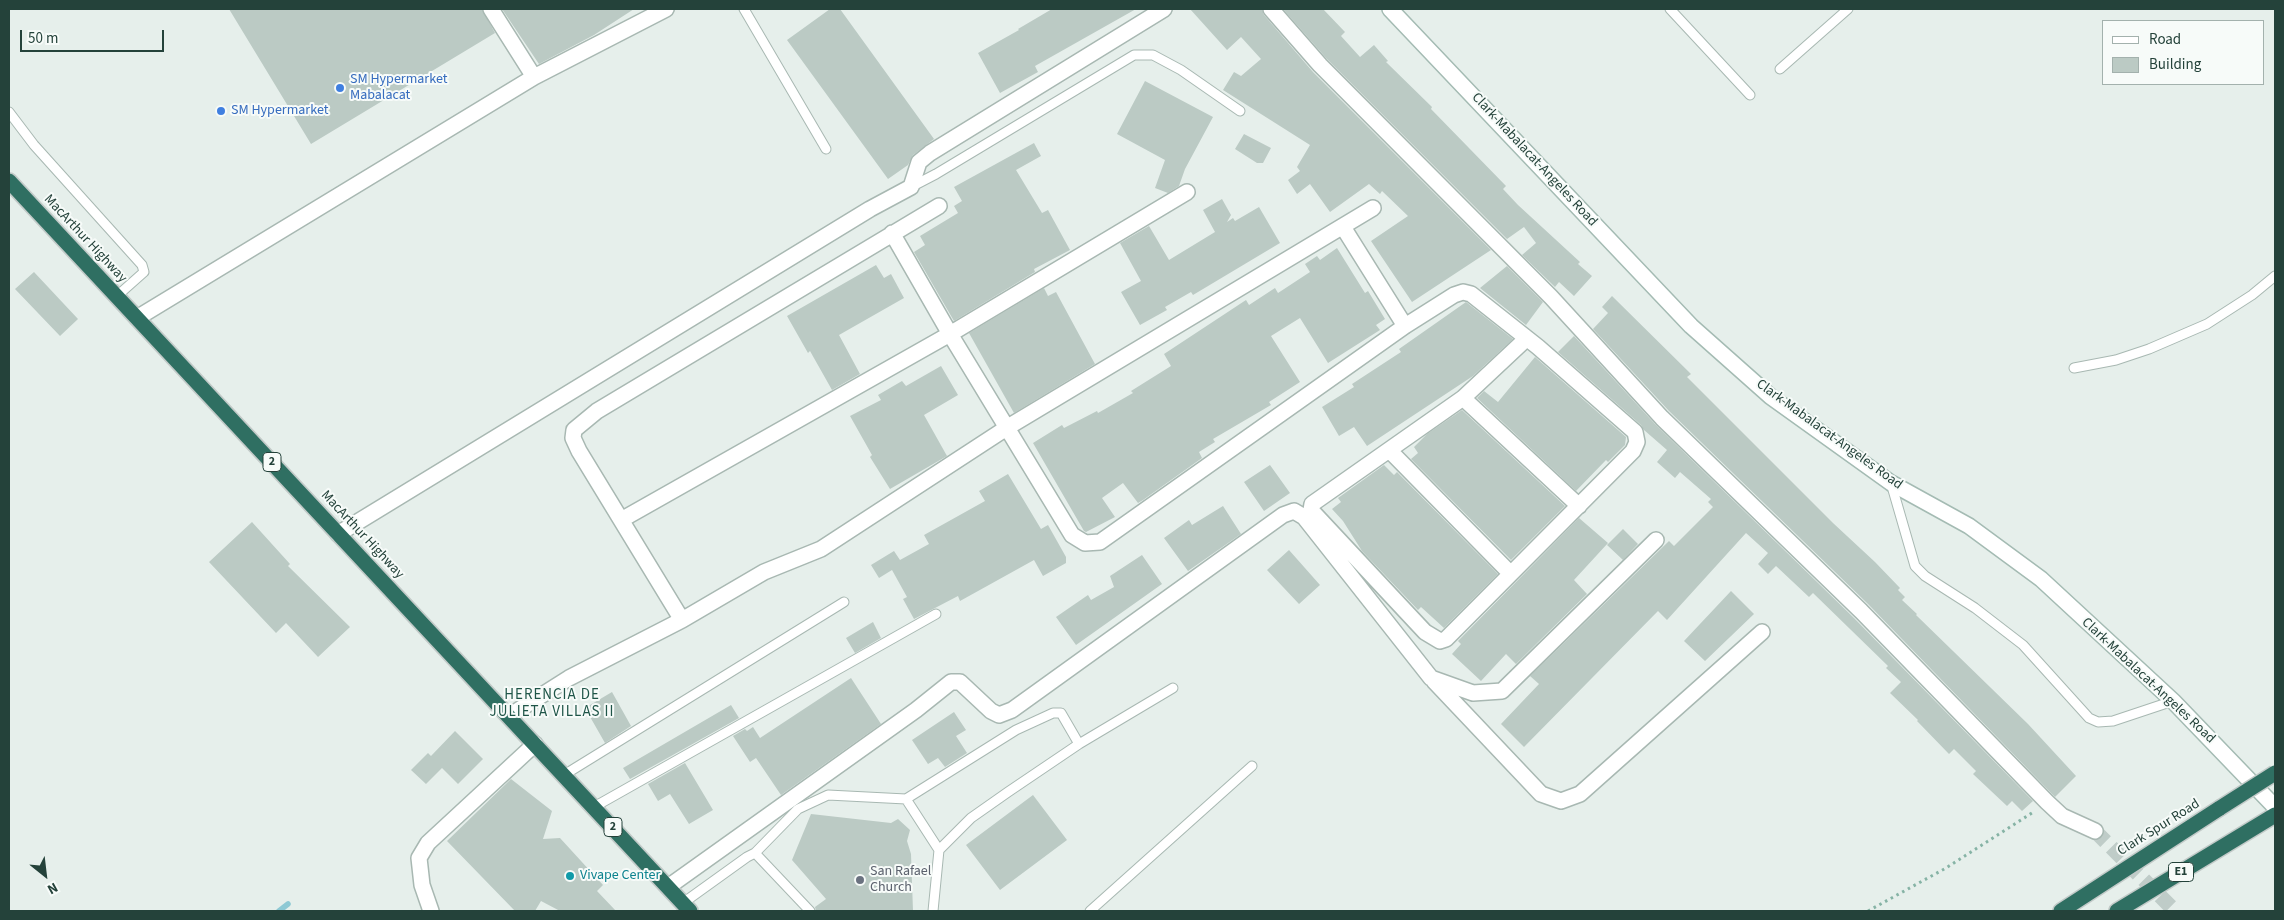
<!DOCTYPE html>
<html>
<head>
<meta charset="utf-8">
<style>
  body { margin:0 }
  #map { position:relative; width:2284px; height:920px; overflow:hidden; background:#e6efeb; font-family:"Source Sans 3",sans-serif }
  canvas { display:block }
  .frame { position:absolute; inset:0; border:10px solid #24423a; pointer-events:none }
  .legend { position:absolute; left:2102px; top:20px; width:162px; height:65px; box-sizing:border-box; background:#f7fbf9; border:1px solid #a3b1ad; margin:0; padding:6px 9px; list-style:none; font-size:15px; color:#24423a }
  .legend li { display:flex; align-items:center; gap:10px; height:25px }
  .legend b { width:25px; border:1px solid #a3b1ad }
  .north { position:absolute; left:20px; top:850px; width:50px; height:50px; -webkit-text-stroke:4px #f7fbf9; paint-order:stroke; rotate:151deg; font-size:14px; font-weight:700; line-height:20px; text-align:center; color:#24423a }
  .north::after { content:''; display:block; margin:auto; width:18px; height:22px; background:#24423a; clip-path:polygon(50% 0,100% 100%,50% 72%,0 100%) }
  .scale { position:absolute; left:20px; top:30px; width:144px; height:22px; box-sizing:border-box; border:2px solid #24423a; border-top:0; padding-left:6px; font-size:15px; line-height:18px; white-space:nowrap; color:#24423a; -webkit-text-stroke:4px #f7fbf9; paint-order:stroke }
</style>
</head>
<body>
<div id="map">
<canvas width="2284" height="920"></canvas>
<div class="frame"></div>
<ul class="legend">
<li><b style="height:6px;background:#fff"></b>Road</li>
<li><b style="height:14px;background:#bbcac4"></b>Building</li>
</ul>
<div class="north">N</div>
<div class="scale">50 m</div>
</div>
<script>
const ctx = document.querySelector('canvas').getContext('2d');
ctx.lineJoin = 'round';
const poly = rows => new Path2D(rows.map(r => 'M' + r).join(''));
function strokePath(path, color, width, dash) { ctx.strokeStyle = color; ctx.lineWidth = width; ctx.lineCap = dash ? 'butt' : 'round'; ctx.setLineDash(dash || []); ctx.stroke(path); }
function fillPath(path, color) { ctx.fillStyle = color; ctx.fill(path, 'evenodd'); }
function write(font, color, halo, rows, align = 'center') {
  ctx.font = font + ' "Source Sans 3",sans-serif'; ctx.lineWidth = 4; ctx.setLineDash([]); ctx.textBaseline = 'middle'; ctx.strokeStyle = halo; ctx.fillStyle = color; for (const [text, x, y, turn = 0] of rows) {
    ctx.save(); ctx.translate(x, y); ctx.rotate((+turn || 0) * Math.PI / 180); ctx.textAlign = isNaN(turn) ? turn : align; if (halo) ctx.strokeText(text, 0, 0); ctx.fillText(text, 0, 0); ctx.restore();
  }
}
const stream = poly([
  [279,911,288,904]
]);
const building = poly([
  [229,9,482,9,495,33,311,144],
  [502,9,634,9,594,35,539,64],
  [830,9,840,9,934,139,913,155,908,165,888,179,787,40],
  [1052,9,1136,9,1035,66,1038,72,1000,93,978,53,1019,30,1018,29],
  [1190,9,1262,9,1264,15,1313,72,1491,250,1412,302,1371,241,1408,216,1382,191,1380,194,1369,184,1330,212,1310,184,1297,194,1288,180,1300,171,1297,167,1310,145,1223,90,1234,72,1241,76,1261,59,1241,37,1227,50],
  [1283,9,1323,9,1345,32,1341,36,1360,57,1374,45,1388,61,1386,62,1432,107,1431,109,1506,186,1503,189,1518,205,1580,262,1578,264,1592,276,1574,296,1559,282,1555,287,1522,255,1536,243,1524,227,1507,239,1327,59],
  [1145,81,1213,117,1185,169,1179,186,1168,193,1155,188,1165,160,1117,134],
  [1244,134,1271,148,1263,163,1257,163,1235,149],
  [1034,143,1041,156,1016,170,1042,213,1048,210,1070,250,1034,269,1035,272,954,321,914,252,925,245,920,236,958,213,954,206,962,201,954,187],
  [1222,199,1231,215,1227,222,1233,218,1235,221,1259,207,1280,243,1193,295,1191,292,1165,307,1167,310,1140,325,1121,292,1141,281,1120,243,1149,226,1169,260,1215,232,1203,210],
  [1337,248,1365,293,1368,291,1385,319,1376,325,1380,330,1328,363,1300,318,1271,336,1300,382,1269,402,1271,405,1213,439,1215,442,1199,452,1202,458,1143,500,1138,503,1123,483,1102,498,1115,517,1086,532,1084,531,1033,443,1062,425,1064,428,1097,411,1098,413,1133,393,1131,391,1171,366,1164,354,1246,300,1249,305,1275,288,1278,293,1310,272,1305,264,1317,256,1320,260],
  [876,265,884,278,891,274,904,298,839,335,860,374,832,390,810,351,808,353,787,316],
  [1507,266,1543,302,1526,325,1480,288],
  [34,272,78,319,60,336,15,289],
  [1044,288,1048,296,1056,292,1095,364,1014,413,969,333],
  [1612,296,1691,374,1687,377,1833,523,1875,562,1900,588,1898,590,1905,597,1902,600,1917,614,1916,615,2028,724,2076,776,2055,797,1868,604,1669,411,1593,329,1608,313,1602,307],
  [1466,302,1513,339,1473,376,1367,446,1354,427,1339,436,1322,407,1354,387,1352,384,1401,352,1399,349],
  [1574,336,1655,424,1854,618,2033,801,2022,811,2012,801,2007,806,1973,774,1976,771,1954,749,1949,754,1917,721,1918,720,1890,693,1901,682,1886,668,1888,666,1813,593,1809,597,1776,566,1768,574,1758,564,1768,553,1746,533,1667,620,1658,611,1524,747,1501,724,1539,684,1530,676,1669,541,1674,546,1713,507,1708,502,1711,499,1680,472,1675,478,1657,462,1667,450,1644,430,1641,425,1558,352],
  [1535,357,1626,437,1625,445,1608,462,1606,460,1576,491,1477,398,1484,391,1498,402],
  [941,366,958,395,924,415,947,456,890,489,870,457,872,455,850,416,881,400,878,395,902,381,906,386],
  [1462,410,1565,506,1511,560,1411,459,1418,453,1414,447,1427,434],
  [1270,465,1290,493,1264,511,1244,482],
  [1384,465,1394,475,1397,472,1498,574,1444,628,1421,607,1418,610,1362,551,1343,521,1332,509,1341,502,1338,498],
  [1008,474,1041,529,1048,525,1066,557,1066,563,1043,576,1034,560,960,601,958,596,914,619,903,599,907,597,892,570,879,578,871,565,894,551,900,560,929,544,924,535,985,501,979,491],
  [1223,506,1241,534,1188,571,1164,538,1189,520,1192,525],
  [1579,518,1608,543,1574,580,1587,594,1516,664,1506,654,1481,681,1452,654,1461,644,1458,641],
  [252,522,290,564,288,566,350,627,318,657,286,623,276,633,209,562],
  [1623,529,1638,544,1623,560,1607,545],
  [1289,550,1320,585,1299,604,1267,570],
  [1142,555,1162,584,1076,645,1056,617,1088,595,1091,600,1114,587,1110,576],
  [1731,591,1754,614,1705,661,1684,641],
  [873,622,881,638,855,653,846,638],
  [851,678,881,724,781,795,756,758,750,762,733,736,745,729,747,731,753,727,760,738],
  [612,692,631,726,605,743,585,708],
  [731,705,739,718,630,779,623,768],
  [954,712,966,730,956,736,967,753,945,767,938,758,928,764,912,740],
  [455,731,483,759,458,784,442,768,426,784,411,770,428,753,431,756],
  [685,763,713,810,689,824,670,794,658,801,648,784],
  [511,779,552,811,543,839,560,838,603,885,597,891,616,911,560,911,541,901,535,911,515,911,447,841],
  [1033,795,1067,840,1000,890,966,845],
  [811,814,891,823,898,819,910,830,907,841,911,854,913,911,816,911,815,907,826,899,792,860]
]);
const streetTunnel = poly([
  [2095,831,2175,911]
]);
const path = poly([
  [1868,911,1946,868,2035,811]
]);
const lane = poly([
  [744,9,826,149],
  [1670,9,1750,95],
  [1780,69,1848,9],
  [9,112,34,145,142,265,144,272,117,296],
  [911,187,936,174,1134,55,1153,55,1181,70,1240,111],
  [2074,368,2116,360,2149,349,2207,324,2252,295,2275,276],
  [1891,483,1915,566,1925,576,1975,608,2023,645,2089,718,2098,722,2113,721,2173,701],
  [564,775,844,602],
  [906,799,1016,730,1053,713,1061,713,1079,744],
  [594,807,936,614],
  [939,850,971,818,1008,792,1079,744,1173,688],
  [755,853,810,911],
  [683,903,747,857,755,853,798,809,828,795,906,799,939,850,933,911],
  [1090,911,1252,766]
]);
const street = poly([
  [491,9,534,77],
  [1271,9,1320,65,1551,297,1662,418,1861,611,2047,802,2062,816,2095,831],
  [1343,227,1405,326],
  [892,233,950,334,1072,535,1085,543,1100,542,1405,326,1454,295,1463,292,1471,294,1538,347,1635,432,1637,442,1633,451,1446,639,1440,641,1425,632,1311,510,1312,504,1463,398,1526,339],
  [137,318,534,77,666,9],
  [1463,398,1579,506],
  [1390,451,1510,573],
  [621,520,950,334,1187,192],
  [338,534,870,209,911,187,919,162,930,153,1164,9],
  [682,620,579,451,573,438,574,430,597,411,939,206],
  [1434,681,1541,794,1561,801,1580,794,1762,632],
  [509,716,569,678,682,620,764,572,821,549,1008,427,1373,208],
  [668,887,916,710,951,682,960,682,991,711,999,715,1012,710,1283,515,1294,511,1304,517,1431,678,1473,693,1502,691,1656,540],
  [431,911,422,885,419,858,428,843,535,744]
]);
const secondary = poly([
  [1390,9,1691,326,1771,397,1891,483,1969,526,2041,579,2173,701,2275,807]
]);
const highway = poly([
  [9,181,690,911],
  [2061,911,2220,808],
  [2117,911,2275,815]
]);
const highwayBridge = poly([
  [2220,808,2275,773]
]);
const markers = [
  [340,88,5,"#3f7fe0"],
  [221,111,5,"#3f7fe0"],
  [570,876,5,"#0f9aa8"],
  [860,880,5,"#6b7280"]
];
const shields = [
  [272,462,18],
  [613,827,18],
  [2181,872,25]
];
const shieldNames = [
  ["2",272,462],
  ["2",613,827],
  ["E1",2181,872]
];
const shopNames = [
  ["SM Hypermarket",350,80],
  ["Mabalacat",350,96],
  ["SM Hypermarket",231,111]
];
const streetNames = [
  ["Clark-Mabalacat-Angeles Road",1534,160,47],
  ["MacArthur Highway",85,239,47],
  ["Clark-Mabalacat-Angeles Road",1829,435,36],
  ["MacArthur Highway",362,535,47],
  ["Clark-Mabalacat-Angeles Road",2148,681,43],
  ["Clark Spur Road",2159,828,-32]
];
const worshipNames = [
  ["San Rafael",870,872],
  ["Church",870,888]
];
const cultureNames = [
  ["Vivape Center",580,876]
];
const neighbourhoodNames = [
  ["HERENCIA DE",552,696],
  ["JULIETA VILLAS II",552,713]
];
strokePath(stream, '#8ec9d4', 5.5);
fillPath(building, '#bbcac4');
strokePath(streetTunnel, '#bfccc8', 15, [15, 8]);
strokePath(lane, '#a8b8b2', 11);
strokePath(street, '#a8b8b2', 18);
strokePath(secondary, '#a4bbb3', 18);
strokePath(highway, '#c2cac8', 18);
strokePath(path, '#86b3a5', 3, [2.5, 4]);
strokePath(lane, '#fff', 9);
strokePath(street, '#fff', 15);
strokePath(secondary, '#fff', 15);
strokePath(highway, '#2f6f62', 15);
strokePath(highwayBridge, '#c2cac8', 18, []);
strokePath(highwayBridge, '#2f6f62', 15);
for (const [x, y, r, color] of markers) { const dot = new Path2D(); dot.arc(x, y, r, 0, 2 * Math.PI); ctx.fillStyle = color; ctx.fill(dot); strokePath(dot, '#f7fbf9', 2); }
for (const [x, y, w] of shields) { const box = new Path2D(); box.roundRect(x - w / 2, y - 9.5, w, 19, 4); ctx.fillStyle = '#f7fbf9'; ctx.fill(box); strokePath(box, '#24423a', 1); }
write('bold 12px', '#24423a', null, shieldNames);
write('14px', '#366cbe', '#f7fbf9', shopNames, 'left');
write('14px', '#24423a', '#f7fbf9', streetNames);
write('14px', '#5b616d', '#f7fbf9', worshipNames, 'left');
write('14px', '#0d838f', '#f7fbf9', cultureNames, 'left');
ctx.letterSpacing = '1px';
write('15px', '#1f5548', '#f7fbf9', neighbourhoodNames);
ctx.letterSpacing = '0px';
</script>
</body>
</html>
